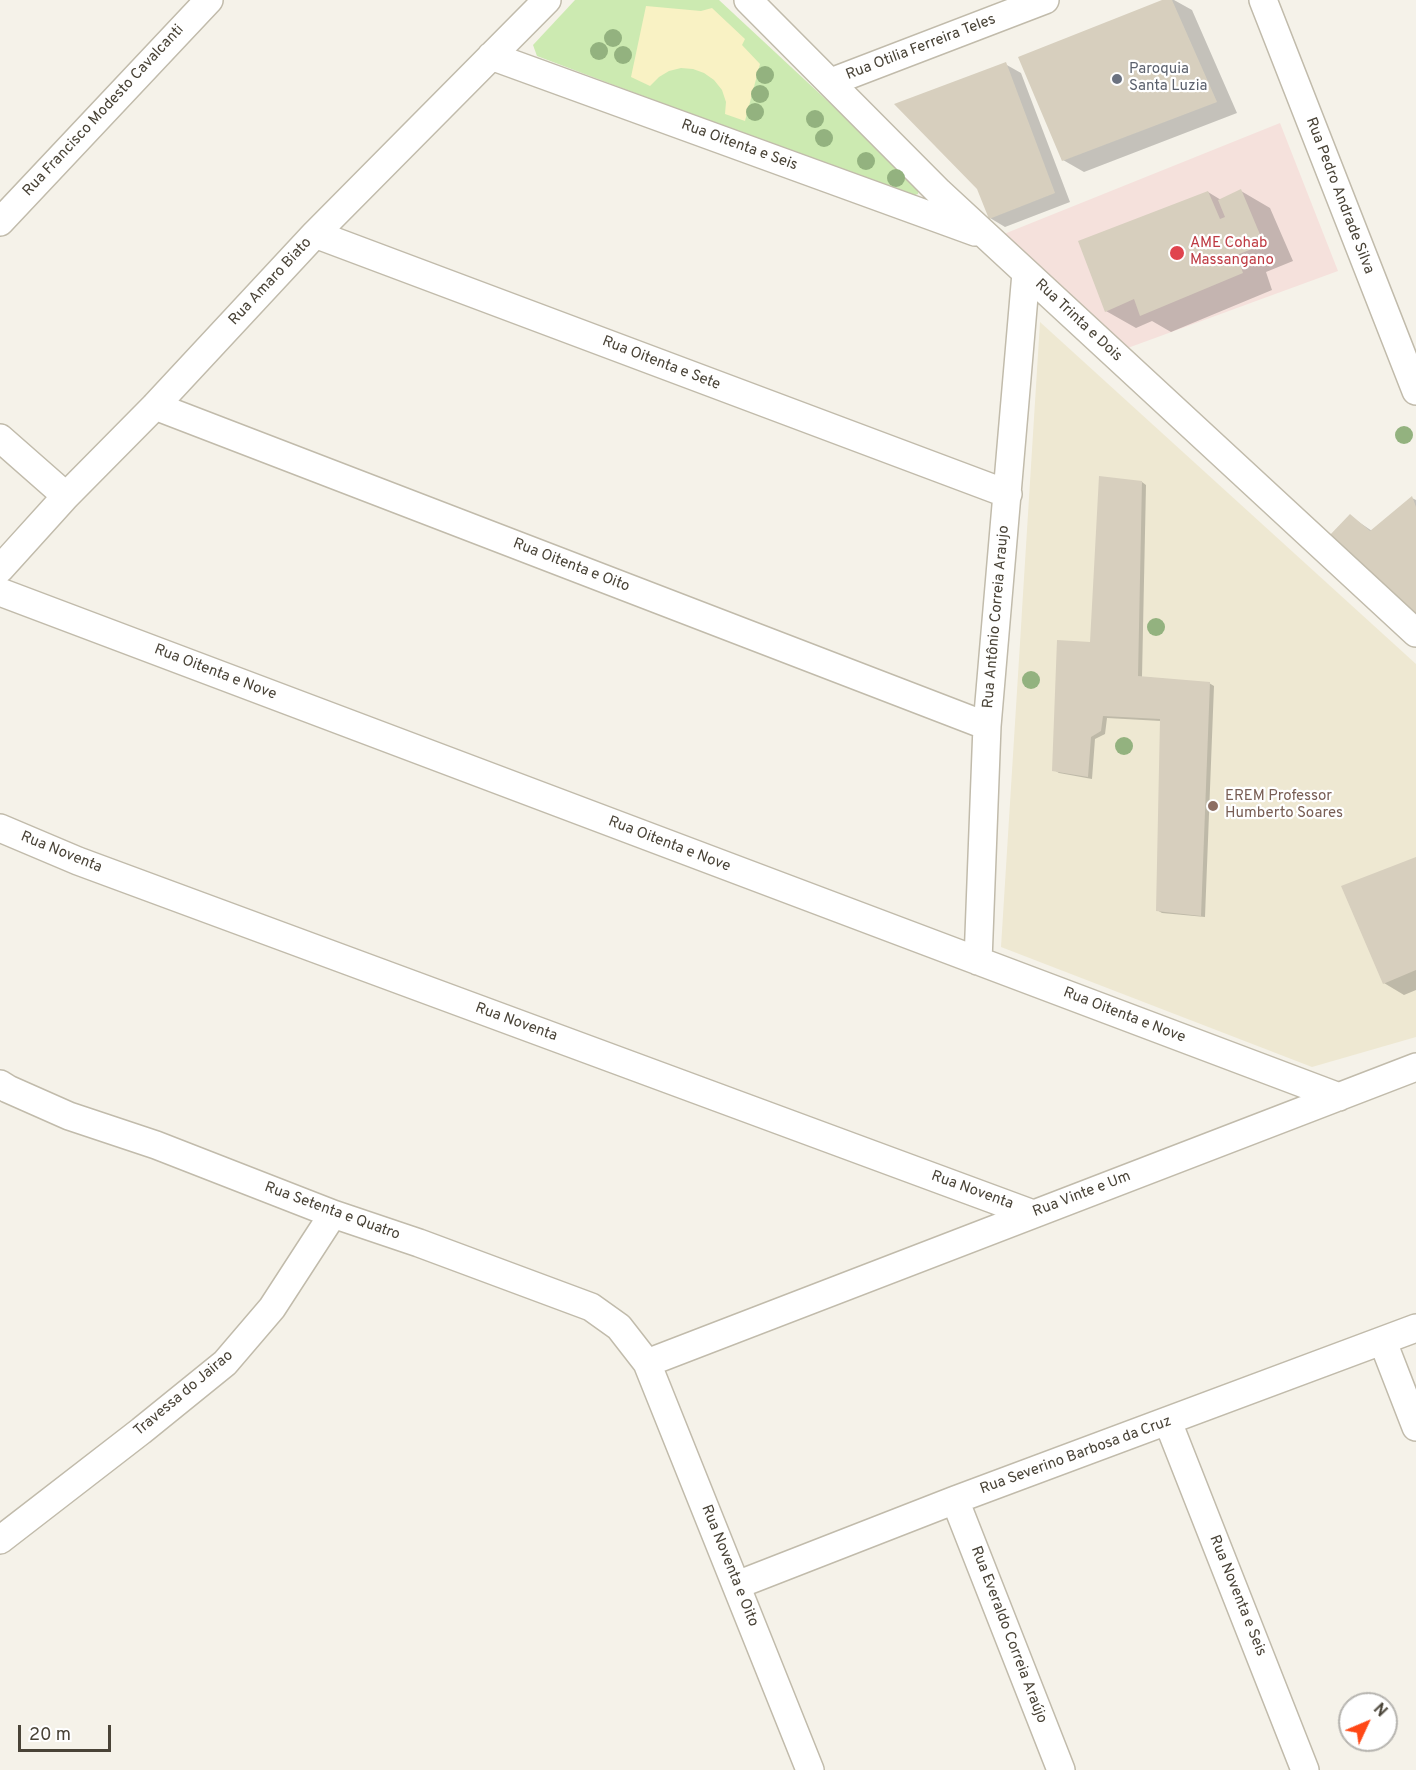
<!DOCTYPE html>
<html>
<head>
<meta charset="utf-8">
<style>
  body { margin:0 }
  #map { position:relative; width:1416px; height:1770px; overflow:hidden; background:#f5f2e9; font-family:Overpass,sans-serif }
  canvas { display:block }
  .north { position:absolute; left:1338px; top:1692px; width:60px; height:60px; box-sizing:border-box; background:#fff; border:2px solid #b6b4af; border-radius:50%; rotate:46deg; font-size:16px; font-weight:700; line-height:24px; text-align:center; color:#494337 }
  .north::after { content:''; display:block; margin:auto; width:21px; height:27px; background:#ff4816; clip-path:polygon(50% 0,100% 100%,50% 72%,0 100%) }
  .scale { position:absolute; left:18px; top:1725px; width:93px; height:27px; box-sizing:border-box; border:3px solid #494337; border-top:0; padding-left:8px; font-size:18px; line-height:21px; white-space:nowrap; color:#494337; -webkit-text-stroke:4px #fff; paint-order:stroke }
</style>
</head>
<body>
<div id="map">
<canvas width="1416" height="1770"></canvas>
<div class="north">N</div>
<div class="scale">20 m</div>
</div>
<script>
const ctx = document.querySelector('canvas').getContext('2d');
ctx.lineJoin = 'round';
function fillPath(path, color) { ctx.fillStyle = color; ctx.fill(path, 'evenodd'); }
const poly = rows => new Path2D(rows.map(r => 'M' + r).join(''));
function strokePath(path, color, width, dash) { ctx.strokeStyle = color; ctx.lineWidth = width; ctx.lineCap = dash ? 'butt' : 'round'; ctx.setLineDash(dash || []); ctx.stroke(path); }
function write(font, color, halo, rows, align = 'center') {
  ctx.font = font + ' Overpass,sans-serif'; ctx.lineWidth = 4.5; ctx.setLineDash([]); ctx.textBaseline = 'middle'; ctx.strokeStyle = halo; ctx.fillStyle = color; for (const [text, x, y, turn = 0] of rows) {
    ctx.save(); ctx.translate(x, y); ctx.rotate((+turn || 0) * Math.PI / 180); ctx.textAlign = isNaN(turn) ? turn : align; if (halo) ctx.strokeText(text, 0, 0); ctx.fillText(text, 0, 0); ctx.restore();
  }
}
const education = poly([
  [1040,322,1416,664,1416,1037,1312,1067,1001,947]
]);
const medical = poly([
  [1280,123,1338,271,1125,349,1004,234]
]);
const green = poly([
  [575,0,719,0,919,186,918,194,910,197,537,56,533,45]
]);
const sand = poly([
  [646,6,701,11,712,8,745,39,742,45,760,64,745,121,725,114,726,102,722,90,714,80,704,73,693,69,681,68,669,71,659,77,650,86,631,77]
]);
const shadow = poly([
  [1167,0,1174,0,1192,10,1237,113,1084,172,1063,160],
  [1005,64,1021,73,1070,202,1005,227,990,218],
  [1241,191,1270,208,1293,261,1266,272,1272,290,1171,332,1152,321,1136,328,1106,311,1208,192,1221,200],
  [1142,482,1146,485,1142,677,1209,683,1214,686,1205,917,1162,913,1157,910,1161,721,1107,718,1105,734,1095,739,1092,779,1059,773,1054,770],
  [1412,498,1416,500,1416,615,1350,516,1372,531],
  [1416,859,1416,990,1404,995,1384,983]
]);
const building = poly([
  [1162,0,1172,0,1217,102,1062,161,1018,57],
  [1006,62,1055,193,989,219,977,189,894,104],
  [1241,189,1264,244,1237,255,1243,273,1140,316,1134,299,1105,312,1078,241,1208,191,1220,219,1225,217,1218,200],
  [1099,476,1142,481,1138,676,1210,682,1201,916,1156,911,1160,719,1103,716,1101,731,1091,737,1088,777,1052,771,1057,640,1090,642],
  [1412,496,1416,507,1416,617,1329,536,1350,514,1370,531],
  [1416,857,1416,970,1383,984,1341,886]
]);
const street = poly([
  [748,0,939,192,1416,633],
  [1263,0,1416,391],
  [491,56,975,232],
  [831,82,1045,0],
  [0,222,209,0],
  [315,234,1008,494],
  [155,406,987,726],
  [0,438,66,496],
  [0,569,66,496,155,406,315,234,547,0],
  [0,592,1339,1097],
  [0,828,78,861,1033,1214],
  [978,961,987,726,1026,273],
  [0,1084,8,1089,69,1116,156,1145,333,1214,419,1243,591,1307,619,1327,647,1363,810,1770],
  [1383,1342,1416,1427],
  [647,1363,1416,1067],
  [1168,1422,1305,1770],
  [955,1500,1061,1770],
  [0,1540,141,1431,225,1363,272,1308,333,1214],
  [737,1585,955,1500,1416,1328]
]);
const trees = [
  [613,38],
  [599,51],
  [623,55],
  [765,75],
  [760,94],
  [755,112],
  [815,119],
  [824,138],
  [866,161],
  [896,178],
  [1404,435],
  [1156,627],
  [1031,680],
  [1124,746]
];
const markers = [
  [1117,79,6,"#6b7280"],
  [1177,253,8,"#e0444e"],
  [1213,806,6,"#8d6e63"]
];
const streetNames = [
  ["Rua Otilia Ferreira Teles",921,48,-21],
  ["Rua Francisco Modesto Cavalcanti",104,111,-47],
  ["Rua Oitenta e Seis",739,146,20],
  ["Rua Pedro Andrade Silva",1339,196,69],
  ["Rua Amaro Biato",271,282,-47],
  ["Rua Trinta e Dois",1078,321,43],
  ["Rua Oitenta e Sete",661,364,21],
  ["Rua Oitenta e Oito",571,566,21],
  ["Rua Antônio Correia Araujo",997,617,-85],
  ["Rua Oitenta e Nove",215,673,21],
  ["Rua Oitenta e Nove",669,845,21],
  ["Rua Noventa",61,853,22],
  ["Rua Oitenta e Nove",1124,1016,21],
  ["Rua Noventa",516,1023,20],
  ["Rua Noventa",972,1191,20],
  ["Rua Vinte e Um",1082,1195,-21],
  ["Rua Setenta e Quatro",332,1212,20],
  ["Travessa do Jairao",184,1394,-40],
  ["Rua Severino Barbosa da Cruz",1076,1456,-20],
  ["Rua Noventa e Oito",729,1566,68],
  ["Rua Noventa e Seis",1237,1596,68],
  ["Rua Everaldo Correia Araújo",1008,1635,69]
];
const worshipNames = [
  ["Paroquia",1129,70],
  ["Santa Luzia",1129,87]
];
const healthNames = [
  ["AME Cohab",1190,244],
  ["Massangano",1190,261]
];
const educationNames = [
  ["EREM Professor",1225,797],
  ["Humberto Soares",1225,814]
];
fillPath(education, '#eee8d2');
fillPath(medical, '#f5e1dc');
fillPath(green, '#cceab1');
fillPath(sand, '#f9f2c4');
fillPath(shadow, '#0003');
fillPath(building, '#d7cfbe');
strokePath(street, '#c1bbab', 30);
strokePath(street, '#fff', 27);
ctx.fillStyle = '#93b27f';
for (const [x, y] of trees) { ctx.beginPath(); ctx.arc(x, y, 9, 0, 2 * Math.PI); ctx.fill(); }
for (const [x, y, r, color] of markers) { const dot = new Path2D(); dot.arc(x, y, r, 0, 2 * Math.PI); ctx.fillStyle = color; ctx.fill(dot); strokePath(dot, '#fff', 2); }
write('15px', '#494337', '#fff', streetNames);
write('15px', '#5b616d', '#fff', worshipNames, 'left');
write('15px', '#be3a42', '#fff', healthNames, 'left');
write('15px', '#785e54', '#fff', educationNames, 'left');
</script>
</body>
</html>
